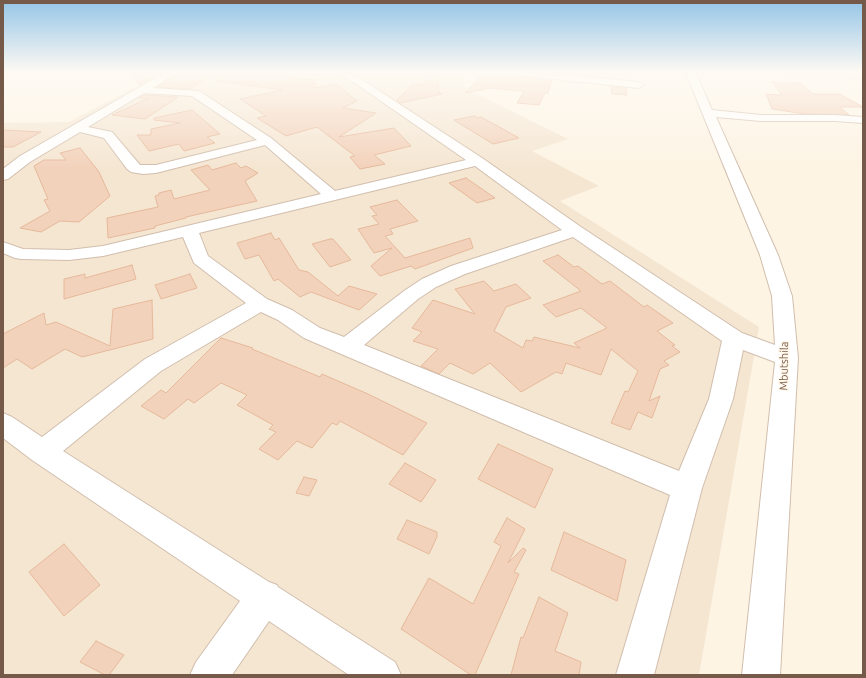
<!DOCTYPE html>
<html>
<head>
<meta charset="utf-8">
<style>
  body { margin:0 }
  #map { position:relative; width:866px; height:678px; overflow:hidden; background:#fdf4e4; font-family:Ubuntu,sans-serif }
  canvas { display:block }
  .frame { position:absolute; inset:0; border:4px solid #765a49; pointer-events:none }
</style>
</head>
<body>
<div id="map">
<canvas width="866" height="678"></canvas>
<div class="frame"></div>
</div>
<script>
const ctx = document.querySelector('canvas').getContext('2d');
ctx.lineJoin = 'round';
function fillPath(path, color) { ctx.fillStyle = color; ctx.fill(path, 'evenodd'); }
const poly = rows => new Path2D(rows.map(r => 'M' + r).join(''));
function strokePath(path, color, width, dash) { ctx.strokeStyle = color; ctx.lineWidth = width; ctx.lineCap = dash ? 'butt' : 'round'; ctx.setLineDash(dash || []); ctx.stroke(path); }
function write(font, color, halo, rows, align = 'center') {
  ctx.font = font + ' Ubuntu,sans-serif'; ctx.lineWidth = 3; ctx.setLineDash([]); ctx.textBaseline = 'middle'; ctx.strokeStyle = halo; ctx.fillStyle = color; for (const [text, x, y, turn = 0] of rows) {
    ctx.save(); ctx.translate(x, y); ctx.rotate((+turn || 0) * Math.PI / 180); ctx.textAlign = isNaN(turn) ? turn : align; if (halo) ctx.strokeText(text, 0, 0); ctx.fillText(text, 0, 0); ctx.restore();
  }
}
const residential = poly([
  [165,73,461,73,465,88,568,139,532,151,599,186,560,201,759,327,699,675,3,675,3,123,69,122,129,90]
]);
const commercial = poly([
  [777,73,863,73,863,81]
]);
const building = poly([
  [132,73,161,73,139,85,132,73],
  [177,73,214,73,190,89,158,87,177,73],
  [217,73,285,73,299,79,316,79,313,88,336,84,357,101,343,108,376,113,339,137,394,128,411,146,374,155,385,164,360,169,350,157,355,156,317,127,286,136,257,118,266,116,240,99,283,90,216,81,217,73],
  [424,73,438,73,439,93,442,94,400,103,397,100,413,84,424,85,424,73],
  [487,75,507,77,508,76,552,80,548,93,545,93,539,105,517,103,524,91,491,88,465,93,480,77,485,78,487,75],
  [772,82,800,83,813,94,840,94,863,107,840,107,849,115,805,114,772,109,766,94,782,95,772,82],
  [611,87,626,88,627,95,612,94,611,87],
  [144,95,178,97,145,119,112,115,149,98,139,98,144,95],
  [192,110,220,134,207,137,215,143,184,151,179,144,149,151,137,135,151,135,151,129,180,123,154,120,154,118,192,110],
  [474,116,477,118,481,117,519,138,493,144,454,120,474,116],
  [3,130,41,132,13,147,3,147,3,130],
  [80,148,99,172,110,196,79,222,60,221,41,232,20,228,50,211,44,200,48,199,34,166,44,160,66,160,60,153,80,148],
  [236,163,241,168,246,166,258,173,245,181,257,201,186,217,186,218,155,226,155,228,108,238,107,218,158,207,155,196,159,195,159,193,171,190,174,199,210,190,191,170,208,165,212,170,236,163],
  [466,178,495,198,477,203,449,183,466,178],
  [397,200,418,221,390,229,393,234,385,236,405,258,470,238,473,248,415,269,411,266,380,276,371,266,392,248,374,253,358,229,379,224,372,216,377,215,370,207,397,200],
  [271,233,275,240,279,238,299,270,308,272,338,296,349,286,377,294,359,310,311,292,300,297,278,279,274,281,259,255,245,259,237,243,271,233],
  [330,239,333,239,351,260,330,267,312,244,330,239],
  [558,255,574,267,578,266,602,284,610,281,644,307,647,305,673,323,657,331,675,345,672,346,680,352,664,361,669,365,660,369,649,401,660,396,652,418,638,412,630,430,611,423,625,391,628,392,638,371,611,349,601,375,566,363,562,374,556,372,521,392,490,363,473,374,450,363,439,374,421,366,438,349,413,341,422,332,412,328,433,300,475,314,455,289,484,281,494,291,516,284,531,298,506,307,494,331,523,348,526,340,532,341,534,337,580,348,574,343,607,328,581,308,556,317,543,305,581,291,543,261,558,255],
  [132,265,136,279,64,299,64,279,85,274,85,278,132,265],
  [190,274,197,288,161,299,155,285,190,274],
  [152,300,153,339,82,357,65,349,32,369,17,359,3,368,3,334,44,313,46,325,56,322,110,346,113,309,152,300],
  [221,338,253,348,252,349,320,377,322,374,368,394,427,423,403,455,340,421,337,425,332,423,312,448,297,441,278,460,259,449,276,432,269,429,273,425,237,405,247,395,221,383,194,403,188,399,164,419,141,406,161,390,166,393,221,338],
  [498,444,553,469,535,508,478,479,498,444],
  [405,463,436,480,421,502,389,484,405,463],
  [304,477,317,480,309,496,296,493,304,477],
  [507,518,525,529,508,563,523,548,526,550,514,572,519,574,499,620,475,675,471,675,401,629,429,578,473,604,501,546,494,542,507,518],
  [407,520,437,532,437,537,429,554,397,539,407,520],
  [564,532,626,560,617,601,551,570,564,532],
  [64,544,100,585,64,616,29,572,64,544],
  [539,597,568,613,555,651,581,662,579,675,511,675,521,637,523,638,539,597],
  [96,641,124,655,109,675,105,675,80,662,96,641]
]);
const minor = poly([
  [164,73,176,73,153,88,199,91,271,138,335,191,466,160,355,83,336,73,349,73,361,79,482,158,581,227,742,333,775,345,772,296,760,255,686,73,696,73,712,110,761,115,835,115,863,117,863,123,835,121,761,121,716,117,778,255,792,296,798,358,780,675,742,675,775,362,743,350,733,399,702,488,654,675,616,675,670,495,304,338,278,320,261,312,161,371,63,451,269,582,277,585,278,587,395,662,401,675,349,675,269,621,232,675,190,675,196,662,240,601,32,460,3,438,3,413,12,417,42,437,145,359,246,303,194,263,183,237,103,256,69,260,21,259,15,258,3,253,3,242,23,249,69,250,103,246,321,194,265,145,156,173,143,174,131,172,127,169,104,138,80,132,30,162,8,179,3,180,3,169,20,156,164,73],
  [144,93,192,96,257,140,156,165,140,165,112,132,88,127,144,93],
  [475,166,562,230,451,266,422,279,404,291,344,337,320,328,292,310,267,299,208,256,199,233,475,166],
  [573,237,722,341,709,399,679,471,364,345,418,299,436,287,465,274,573,237],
  [519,73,553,73,639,82,644,85,639,88,524,76,519,73]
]);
const streetNames = [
  ["Mbutshila",784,366,-89]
];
fillPath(residential, '#f5e6d2');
fillPath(commercial, '#fde4d7');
fillPath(building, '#f3d2bb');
strokePath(building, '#e6b99b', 1);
strokePath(minor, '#d1bead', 2);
fillPath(minor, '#fff');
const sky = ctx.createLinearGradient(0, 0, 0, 168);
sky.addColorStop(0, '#95c5e8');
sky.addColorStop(0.43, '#fefaf3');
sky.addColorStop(1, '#fefaf300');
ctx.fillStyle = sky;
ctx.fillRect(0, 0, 866, 168);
write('11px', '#765a49', '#fff8eb', streetNames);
</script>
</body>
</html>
